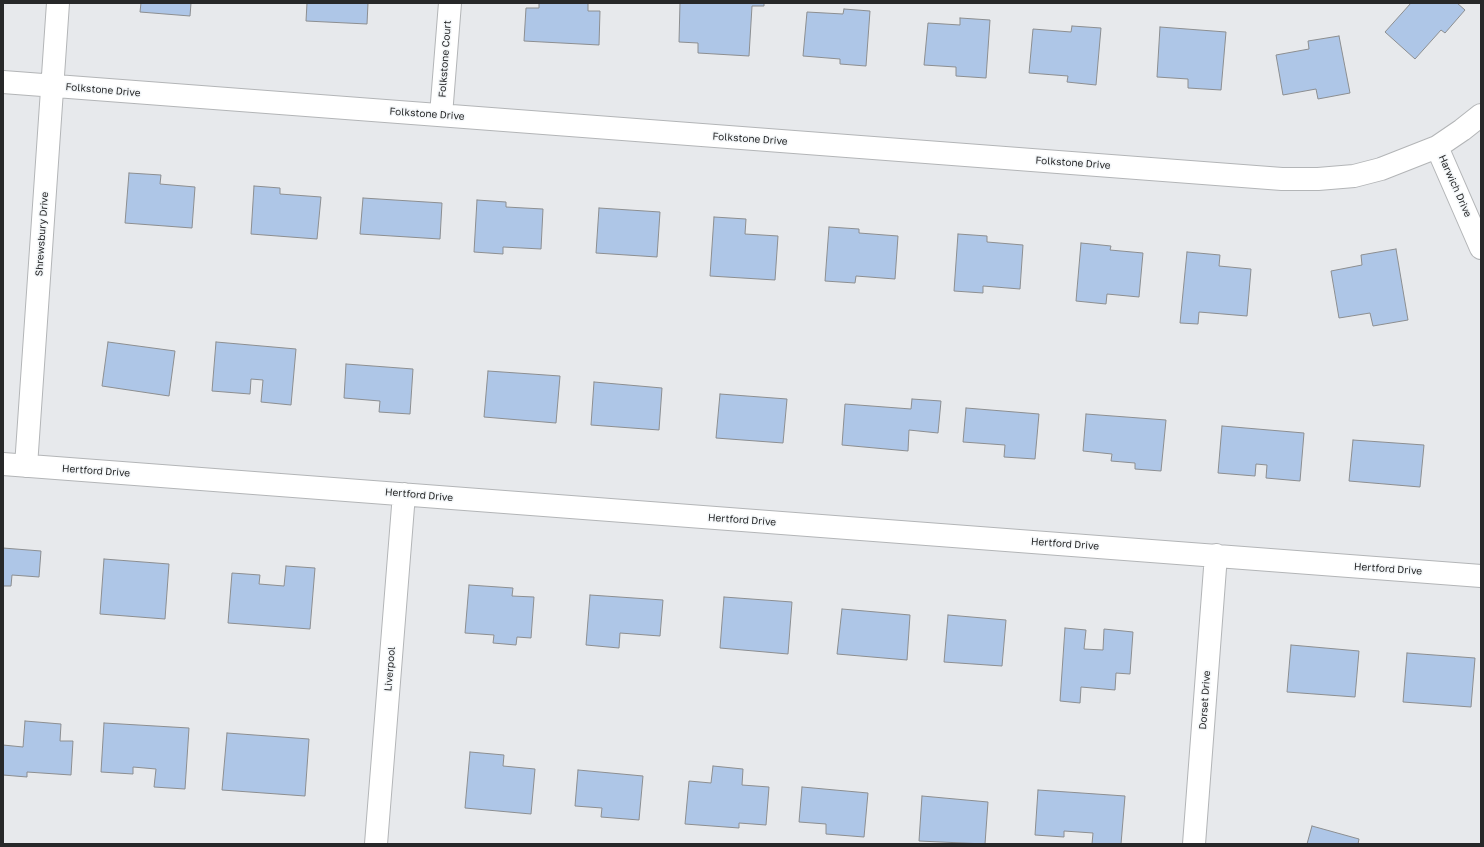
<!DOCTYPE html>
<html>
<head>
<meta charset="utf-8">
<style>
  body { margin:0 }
  #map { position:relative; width:1484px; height:847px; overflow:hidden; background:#e7e9ec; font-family:"Golos Text",sans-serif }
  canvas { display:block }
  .frame { position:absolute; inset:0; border:4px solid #272829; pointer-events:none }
</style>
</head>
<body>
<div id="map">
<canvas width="1484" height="847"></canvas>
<div class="frame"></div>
</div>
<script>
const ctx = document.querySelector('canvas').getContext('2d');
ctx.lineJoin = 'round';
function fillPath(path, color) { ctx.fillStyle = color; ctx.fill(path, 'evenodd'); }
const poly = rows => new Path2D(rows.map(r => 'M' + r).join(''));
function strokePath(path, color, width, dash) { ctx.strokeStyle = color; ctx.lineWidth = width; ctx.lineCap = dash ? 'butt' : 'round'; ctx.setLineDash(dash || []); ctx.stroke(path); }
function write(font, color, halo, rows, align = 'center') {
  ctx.font = font + ' "Golos Text",sans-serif'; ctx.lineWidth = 3; ctx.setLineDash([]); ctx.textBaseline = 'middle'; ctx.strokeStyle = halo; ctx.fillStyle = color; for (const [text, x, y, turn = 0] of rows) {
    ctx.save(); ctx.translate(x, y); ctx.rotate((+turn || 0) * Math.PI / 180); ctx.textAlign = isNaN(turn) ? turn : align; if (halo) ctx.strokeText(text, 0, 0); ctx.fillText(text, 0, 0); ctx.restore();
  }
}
const building = poly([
  [141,3,191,3,190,16,140,12,141,3],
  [307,3,368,3,367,24,306,21,307,3],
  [539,3,588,3,588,11,600,11,599,45,524,41,526,8,539,8,539,3],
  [680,3,764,3,764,6,752,6,749,56,698,53,698,43,679,42,680,3],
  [1411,3,1457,3,1465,10,1445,33,1441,30,1415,59,1385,32,1411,3],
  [844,9,870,11,866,66,840,64,840,59,803,56,807,12,843,14,844,9],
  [960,18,990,20,986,78,956,76,956,67,924,65,928,23,960,25,960,18],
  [1072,26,1101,28,1096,85,1067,82,1068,76,1029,73,1033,29,1071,32,1072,26],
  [1160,27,1226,32,1221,90,1188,88,1188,79,1157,77,1160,27],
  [1339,36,1350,93,1318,99,1316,89,1283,95,1276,55,1309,49,1308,41,1339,36],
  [129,173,161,175,160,184,195,187,192,228,125,223,129,173],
  [254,186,280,188,280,194,321,197,317,239,251,234,254,186],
  [363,198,442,203,440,239,360,234,363,198],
  [477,200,506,202,506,207,543,209,541,249,503,247,503,254,474,252,477,200],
  [599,208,660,212,657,257,596,253,599,208],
  [714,217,746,219,745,234,778,236,775,280,710,276,714,217],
  [829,227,859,229,859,233,898,236,895,279,856,276,855,283,825,281,829,227],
  [958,234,987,236,987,242,1023,245,1020,289,983,286,983,293,954,291,958,234],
  [1081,243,1111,246,1110,250,1143,253,1139,297,1107,294,1106,304,1076,301,1081,243],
  [1396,249,1408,320,1373,326,1370,313,1339,318,1331,271,1362,265,1361,255,1396,249],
  [1187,252,1220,255,1219,266,1251,269,1247,316,1199,312,1198,324,1180,323,1187,252],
  [108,342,175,351,169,396,102,386,108,342],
  [216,342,296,349,291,405,261,402,263,380,251,379,250,394,212,391,216,342],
  [346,364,413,369,410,414,379,412,380,401,344,398,346,364],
  [488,371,560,376,556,423,484,417,488,371],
  [594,382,662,388,659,430,591,425,594,382],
  [720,394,787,399,783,443,716,438,720,394],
  [912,399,941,401,938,433,909,430,908,451,842,445,845,404,911,409,912,399],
  [966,408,1039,414,1035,459,1004,457,1005,445,963,442,966,408],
  [1086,414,1166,420,1161,471,1135,469,1135,463,1111,461,1112,454,1083,451,1086,414],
  [1222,426,1304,433,1300,481,1266,478,1267,465,1256,464,1255,476,1218,473,1222,426],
  [1353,440,1424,445,1420,487,1349,481,1353,440],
  [3,548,41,551,39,577,12,575,11,586,3,586,3,548],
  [104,559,169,564,165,619,100,614,104,559],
  [286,566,315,568,310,629,228,623,232,573,260,575,259,584,284,586,286,566],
  [469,585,513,588,512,596,534,597,531,638,517,637,516,645,493,643,494,635,465,633,469,585],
  [590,595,663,600,660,636,620,633,619,648,586,645,590,595],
  [724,597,792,602,788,654,720,648,724,597],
  [842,609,910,615,907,660,837,654,842,609],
  [948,615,1006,620,1002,666,944,662,948,615],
  [1065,628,1086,630,1084,649,1103,650,1104,629,1133,632,1130,674,1116,673,1115,690,1081,687,1080,703,1060,701,1065,628],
  [1291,645,1359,651,1355,697,1287,692,1291,645],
  [1407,653,1475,658,1471,707,1403,702,1407,653],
  [25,721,61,724,60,741,73,741,71,775,27,772,27,777,3,775,3,745,23,747,25,721],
  [104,723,189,728,185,789,154,787,156,769,133,767,133,774,101,772,104,723],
  [227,733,309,739,305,796,222,790,227,733],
  [470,752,504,755,503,766,535,769,531,814,465,808,470,752],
  [713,766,743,769,742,785,769,787,766,825,739,823,739,828,685,824,689,781,711,783,713,766],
  [578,770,643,776,639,820,601,817,602,808,575,806,578,770],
  [802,787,868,793,864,837,826,834,826,824,799,822,802,787],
  [1038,790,1125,796,1121,844,1092,844,1093,833,1064,831,1064,837,1035,835,1038,790],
  [922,796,988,802,985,844,919,841,922,796],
  [1312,826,1359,839,1358,844,1307,844,1312,826]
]);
const minor = poly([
  [3,82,1282,179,1318,179,1354,176,1381,169,1437,147,1462,130,1481,115],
  [441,115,450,3],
  [1437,147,1481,248],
  [3,464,1481,576],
  [26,466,58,3],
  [376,844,404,494],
  [1194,844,1216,555]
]);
const streetNames = [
  ["Folkstone Court",445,59,-86],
  ["Folkstone Drive",103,90,5],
  ["Folkstone Drive",427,114,4],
  ["Folkstone Drive",750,139,4],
  ["Folkstone Drive",1073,163,4],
  ["Harwich Drive",1455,186,66],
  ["Shrewsbury Drive",42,234,-86],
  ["Hertford Drive",96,471,4],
  ["Hertford Drive",419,495,5],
  ["Hertford Drive",742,520,4],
  ["Hertford Drive",1065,544,4],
  ["Hertford Drive",1388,569,4],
  ["Liverpool",390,669,-85],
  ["Dorset Drive",1205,700,-86]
];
fillPath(building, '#aec6e7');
strokePath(building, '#8c8e90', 1);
strokePath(minor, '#b3b5b7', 24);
strokePath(minor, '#fff', 22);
write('10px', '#272829', '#f4f7f9', streetNames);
</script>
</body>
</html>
